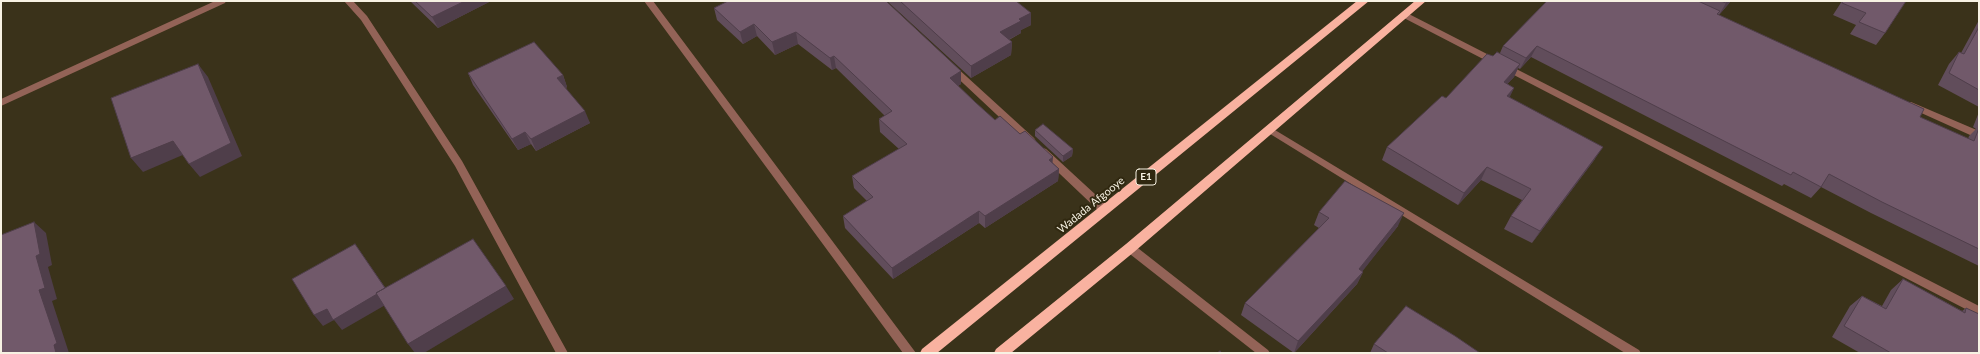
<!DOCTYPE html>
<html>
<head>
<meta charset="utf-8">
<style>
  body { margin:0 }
  #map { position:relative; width:1980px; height:354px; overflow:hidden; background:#3a321a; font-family:Lato,sans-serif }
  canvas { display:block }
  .frame { position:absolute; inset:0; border:2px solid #f7f2e3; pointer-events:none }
</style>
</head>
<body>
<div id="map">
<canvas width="1980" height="354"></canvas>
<div class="frame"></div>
</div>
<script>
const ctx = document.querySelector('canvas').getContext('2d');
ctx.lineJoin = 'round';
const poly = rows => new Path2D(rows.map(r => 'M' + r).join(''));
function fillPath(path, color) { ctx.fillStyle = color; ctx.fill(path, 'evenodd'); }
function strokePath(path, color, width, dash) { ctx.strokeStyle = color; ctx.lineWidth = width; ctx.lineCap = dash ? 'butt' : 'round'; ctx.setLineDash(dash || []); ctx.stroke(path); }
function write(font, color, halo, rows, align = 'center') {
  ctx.font = font + ' Lato,sans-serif'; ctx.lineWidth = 4; ctx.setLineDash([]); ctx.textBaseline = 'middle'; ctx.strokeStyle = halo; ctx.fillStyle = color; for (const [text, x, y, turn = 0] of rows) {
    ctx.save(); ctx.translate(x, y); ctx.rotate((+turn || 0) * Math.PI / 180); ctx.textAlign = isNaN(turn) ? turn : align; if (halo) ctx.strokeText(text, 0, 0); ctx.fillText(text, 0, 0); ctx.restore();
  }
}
const minor = poly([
  [215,1,226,1,225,3,1,106,1,99,215,1],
  [344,1,353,1,367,16,462,161,568,353,556,353,455,166,361,20,344,1],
  [644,1,653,1,916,353,903,353,644,1],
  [1405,12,1979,306,1979,316,1402,17,1401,15,1402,13,1405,12],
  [952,65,955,66,1034,138,1036,141,1034,144,1028,144,949,70,947,68,949,66,952,65],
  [1911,102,1979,131,1979,139,1908,107,1906,105,1908,103,1911,102],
  [1270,127,1639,350,1641,353,1625,353,1267,132,1265,130,1270,127],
  [1043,148,1046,149,1109,207,1110,210,1109,213,1101,213,1040,155,1038,152,1040,149,1043,148],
  [1130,244,1134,245,1268,350,1270,353,1256,353,1126,251,1125,248,1126,245,1130,244]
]);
const highway = poly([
  [1357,1,1369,1,937,353,920,353,922,349,1357,1],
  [1415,1,1426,1,1134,252,1011,353,994,353,996,349,1126,244,1415,1]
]);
const wall = poly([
  [410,1,491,1,438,28],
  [887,1,1016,1,1031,25,1021,30,1021,33,1009,40,1012,42,1011,55,971,78],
  [1547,1,1731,1,1719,15,1718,14,1717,15,1920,117,1968,139,1969,136,1976,129,1973,127,1979,112,1979,266,1871,213,1821,187,1811,198,1784,184,1782,186,1531,57,1520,69,1518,68,1514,77,1507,84,1514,88,1509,97,1595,159,1532,243,1504,229,1511,216,1522,200,1481,180,1458,205,1382,160,1387,147,1446,98,1493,56,1500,53,1503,46],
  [1842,1,1906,1,1885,33,1876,45,1850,34,1856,25,1833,15],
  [714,8,961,71,961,84,958,86,975,102,995,120,1053,163,1059,169,1058,181,985,228,979,223,893,279,845,228,843,216,867,201,854,188,852,176,899,149,880,132,879,119,885,116,836,68,832,70,798,44,775,55,757,36,743,44,717,20],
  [1979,20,1979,107,1938,85,1949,64,1959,52,1961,53],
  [468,73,563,75,567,87,566,88,590,123,536,151,531,144,518,150,473,85],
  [1035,130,1073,149,1072,156,1063,162,1035,136],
  [1319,212,1398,226,1362,271,1363,272,1357,284,1294,353,1241,315,1245,303,1319,228,1314,225],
  [1903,279,1962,311,1966,308,1979,353,1860,353,1832,337,1850,306,1862,296,1882,306,1891,290],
  [1374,344,1480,353,1370,353]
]);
const shadedWall = poly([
  [465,1,491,1,438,28,432,17],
  [1728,1,1731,1,1719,15,1726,3],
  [1031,13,1031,25,1021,30,1021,33,1000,44,1000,32,1019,19],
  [754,24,757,36,743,44,740,32],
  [796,32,798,44,775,55,772,42],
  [1012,42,1011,55,971,78,971,66],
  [1537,46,1531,57,1520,69,1526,58],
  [834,56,836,68,832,70,830,58],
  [198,64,208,77,242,156,200,177,189,164],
  [1520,64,1514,77,1497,95,1504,82],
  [961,71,961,84,951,90,950,78],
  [563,75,567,87,562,89,557,78],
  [1514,88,1508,101,1507,96],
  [585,111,590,123,536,151,531,139],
  [525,132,531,144,518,150,512,139],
  [173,141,185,154,143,172,131,158],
  [1603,147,1595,159,1532,243,1540,231],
  [1073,149,1072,156,1063,162,1063,156],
  [1053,157,1052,169,1049,160],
  [1487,167,1481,180,1458,205,1464,193],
  [1059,169,1058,181,985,228,985,216],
  [979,211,979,223,893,279,892,268],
  [1404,213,1398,226,1358,277,1363,272,1357,284,1294,353,1298,341,1359,269],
  [34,222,46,233,52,265,48,267,57,299,52,301,69,353,56,353,54,345,39,290,36,256],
  [355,244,394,300,342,330,334,320,323,326,314,315],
  [506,286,514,299,424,353,415,353,408,344]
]);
const building = poly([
  [415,1,465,1,432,17,415,1],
  [728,1,886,1,961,71,950,78,975,102,995,120,1000,116,1020,134,1025,131,1053,157,1049,160,1059,169,985,216,979,211,892,268,843,216,873,197,852,176,907,144,879,119,892,111,834,56,830,58,796,32,772,42,754,24,740,32,714,8,728,1],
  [900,1,1016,1,1031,13,1019,19,1021,21,1000,32,1012,42,971,66,900,1],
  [1547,1,1698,1,1720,11,1717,14,1924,109,1920,117,1974,141,1979,128,1979,249,1882,202,1829,174,1821,187,1793,172,1791,175,1537,46,1526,58,1503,46,1547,1],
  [1721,1,1728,1,1726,3,1721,1],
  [1843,1,1906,1,1885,33,1859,22,1866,13,1842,3,1843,1],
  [1979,27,1979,90,1949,73,1959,52,1964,54,1979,27],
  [534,42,563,75,557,78,585,111,531,139,525,132,512,139,468,73,534,42],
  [1497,52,1520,64,1504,82,1514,88,1507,96,1603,147,1540,231,1511,216,1531,189,1487,167,1464,193,1387,147,1442,96,1446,98,1487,54,1493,56,1497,52],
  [198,64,231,143,189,164,173,141,131,158,111,98,198,64],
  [1043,124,1073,149,1063,156,1035,130,1043,124],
  [1345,181,1404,213,1359,269,1363,272,1298,341,1245,303,1329,218,1319,212,1345,181],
  [34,222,40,254,36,256,45,288,39,290,57,343,54,345,56,353,1,353,1,235,34,222],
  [473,239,506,286,408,344,376,293,473,239],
  [355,244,385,288,376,293,377,294,333,320,327,309,314,315,292,279,355,244],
  [1903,279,1965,313,1966,308,1979,314,1979,353,1891,353,1844,326,1862,296,1886,309,1903,279],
  [1406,306,1455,336,1480,353,1388,353,1374,344,1406,306],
  [1220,351,1222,353,1217,353,1220,351]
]);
const shields = [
  [1146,177,20]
];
const shieldNames = [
  ["E1",1146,177]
];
const streetNames = [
  ["Wadada Afgooye",1091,205,-39]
];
fillPath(minor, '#936357');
fillPath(highway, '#f9b2a0');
fillPath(wall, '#614d5b');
fillPath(shadedWall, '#4f3e4a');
fillPath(building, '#71596a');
strokePath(building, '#4f3e4a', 1);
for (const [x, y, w] of shields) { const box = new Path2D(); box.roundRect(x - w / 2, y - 8, w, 16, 3); ctx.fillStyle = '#302810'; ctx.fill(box); strokePath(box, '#f7f2e3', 1); }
write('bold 10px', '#f7f2e3', null, shieldNames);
write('11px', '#f7f2e3', '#302810', streetNames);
</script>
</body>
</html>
